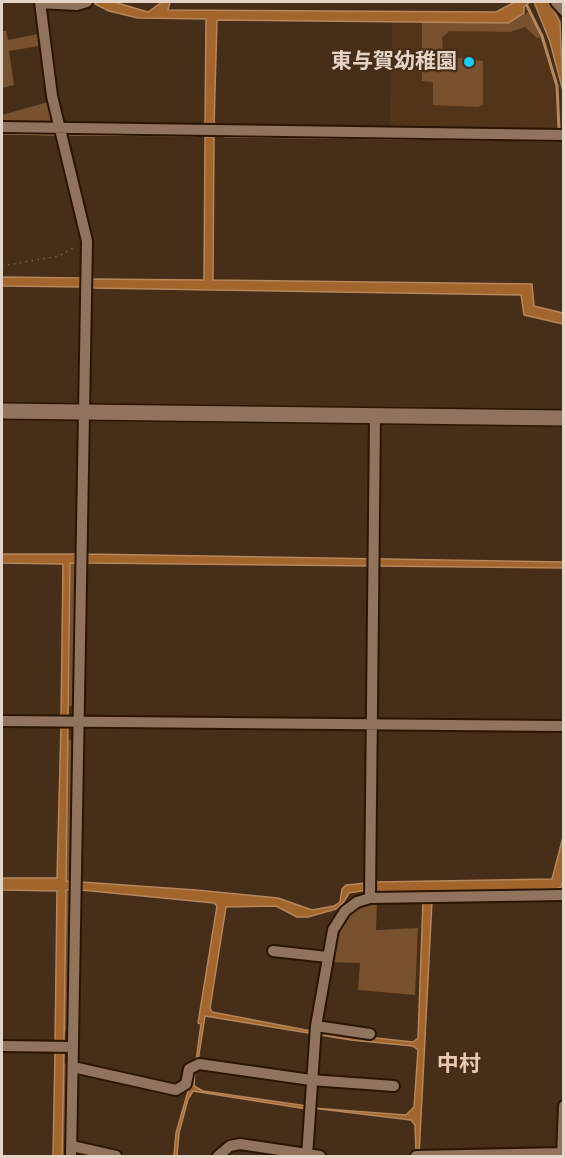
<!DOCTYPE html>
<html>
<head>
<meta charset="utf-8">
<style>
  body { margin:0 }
  #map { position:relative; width:565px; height:1158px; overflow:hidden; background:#462e18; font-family:"Roboto Serif",serif }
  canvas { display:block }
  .frame { position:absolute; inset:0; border:3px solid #e4d4c7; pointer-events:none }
</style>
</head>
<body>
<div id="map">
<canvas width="565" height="1158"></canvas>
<div class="frame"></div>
</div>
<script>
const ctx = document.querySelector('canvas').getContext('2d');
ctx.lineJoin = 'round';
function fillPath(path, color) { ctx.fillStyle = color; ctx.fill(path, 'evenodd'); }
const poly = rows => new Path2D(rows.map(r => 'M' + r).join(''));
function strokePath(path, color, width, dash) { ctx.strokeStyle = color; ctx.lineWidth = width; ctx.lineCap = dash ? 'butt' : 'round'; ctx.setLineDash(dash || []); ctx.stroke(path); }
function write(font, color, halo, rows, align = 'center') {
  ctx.font = font + ' "Roboto Serif","Noto Sans JP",serif'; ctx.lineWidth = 4.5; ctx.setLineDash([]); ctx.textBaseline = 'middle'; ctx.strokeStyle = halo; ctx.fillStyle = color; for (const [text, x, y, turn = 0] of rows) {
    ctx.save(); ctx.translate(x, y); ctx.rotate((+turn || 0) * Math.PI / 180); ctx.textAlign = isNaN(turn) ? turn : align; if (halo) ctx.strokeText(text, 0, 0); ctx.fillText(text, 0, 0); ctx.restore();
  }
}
const built = poly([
  [528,12,541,37,555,87,558,129,390,127,392,23,508,24]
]);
const green = poly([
  [528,12,541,37,537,38,525,27,510,32,449,31,442,38,443,56,483,61,483,104,478,107,433,105,433,82,422,81,422,22,508,23],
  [2,31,6,31,8,40,38,34,39,46,9,51,14,85,2,88],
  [48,102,52,119,47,124,2,124,2,115],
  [70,563,75,563,74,705,69,707],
  [68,739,73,741,72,882,66,882],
  [66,889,71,889,69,1030,64,1032],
  [377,903,376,930,418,928,415,995,358,990,360,963,331,962,337,932,348,913,364,904],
  [64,1063,68,1064,67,1156,62,1156]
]);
const water = poly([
  [95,2,114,2,148,12,162,2,170,2,168,10,496,12,515,2,530,2,524,7,524,13,508,23,217,20,214,126,205,126,206,19,138,18,109,11,95,4,95,2],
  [534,2,550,2,560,22,563,91,550,42,534,2],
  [205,137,214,137,213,280,532,284,534,306,563,313,563,324,524,315,521,295,91,288,91,279,204,280,205,137],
  [2,277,80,278,81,287,2,286,2,277],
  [2,554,75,554,75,563,70,563,68,719,61,719,63,564,2,563,2,554],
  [88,554,563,562,564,568,87,563,88,554],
  [61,725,68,725,66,881,72,882,71,889,66,890,64,1044,55,1044,57,891,2,890,2,878,57,878,61,725],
  [563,837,563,880,561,887,557,889,378,893,374,889,367,890,349,893,343,903,336,909,308,917,297,917,276,906,226,907,210,1008,212,1012,311,1031,413,1042,418,1038,423,901,432,901,419,1156,416,1153,415,1125,411,1120,312,1108,406,1115,414,1107,418,1050,413,1046,351,1040,205,1016,198,1061,196,1061,201,1024,198,1023,217,906,214,903,81,890,81,882,196,890,278,898,312,910,334,906,340,902,342,889,346,885,377,882,552,879,563,837],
  [55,1051,64,1051,62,1156,53,1156,55,1051],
  [195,1067,194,1086,203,1091,307,1106,307,1109,193,1091,188,1099,179,1133,177,1156,174,1156,176,1133,195,1067]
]);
const stream = poly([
  [527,6,542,36,557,86,559,129],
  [2,133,54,134],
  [70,134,195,135],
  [225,136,558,140]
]);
const path = poly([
  [2,266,59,256,75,247],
  [330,905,331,913]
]);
const street = poly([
  [40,2,52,96,87,241,71,1156],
  [556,2,564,11],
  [40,3,77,5,87,2],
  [2,127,564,135],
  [2,721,561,726],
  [370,898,375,416],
  [273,951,327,957],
  [316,1026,370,1034],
  [2,1046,73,1047],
  [73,1067,176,1090,186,1084,189,1069,199,1064,311,1080,394,1086],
  [72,1146,116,1156],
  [218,1156,230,1146,240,1144,320,1156],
  [307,1156,316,1026,333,930,345,911,357,902,370,898,564,895],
  [416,1156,562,1153],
  [562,1156,564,1106]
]);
const secondary = poly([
  [2,411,564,418]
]);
const markers = [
  [469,62,6,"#12cafb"]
];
const poiNames = [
  ["東与賀幼稚園",457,62]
];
const neighbourhoodNames = [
  ["中村",459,1065]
];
fillPath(built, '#523519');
fillPath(green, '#78512f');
fillPath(water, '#a2662d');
strokePath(water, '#b6875b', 1.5);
strokePath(stream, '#b6875b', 3);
strokePath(street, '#2b1501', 14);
strokePath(secondary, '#2b1501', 18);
strokePath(path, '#78624f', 1.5, [1.5, 4.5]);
strokePath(street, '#90745d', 10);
strokePath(secondary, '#90745d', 15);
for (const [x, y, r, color] of markers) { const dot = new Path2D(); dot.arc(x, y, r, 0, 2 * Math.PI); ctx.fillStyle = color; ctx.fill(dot); strokePath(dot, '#462e18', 2); }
write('bold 21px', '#e4d4c7', '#462e18', poiNames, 'right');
write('bold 22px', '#e8c9af', '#462e18', neighbourhoodNames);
</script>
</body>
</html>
